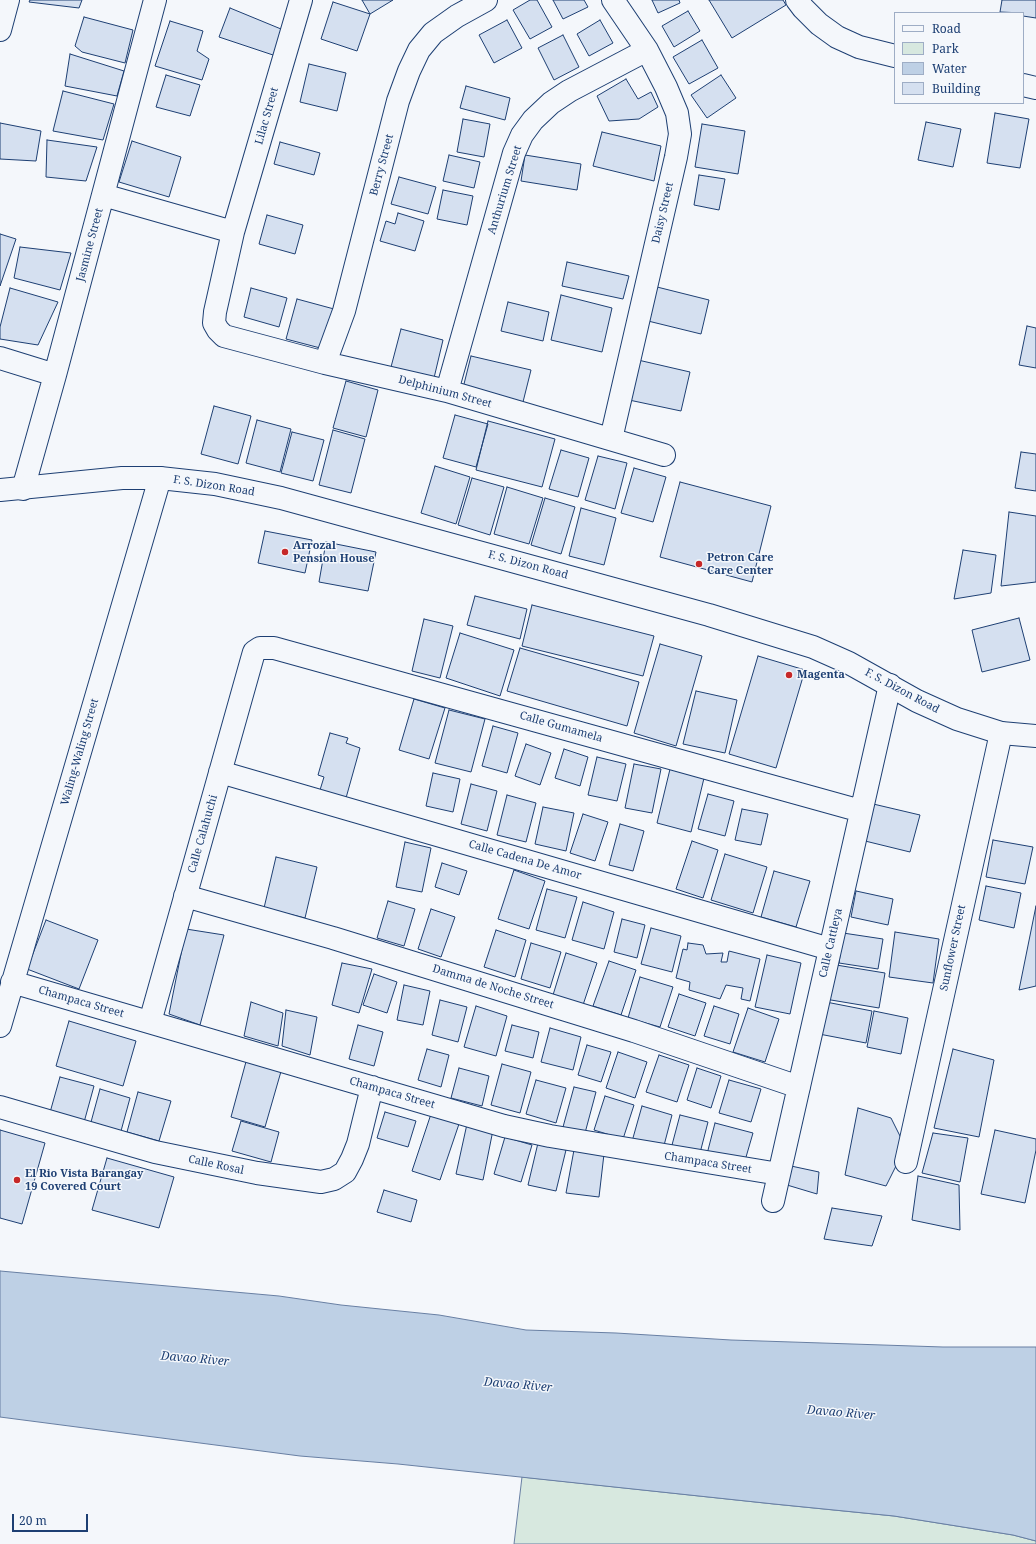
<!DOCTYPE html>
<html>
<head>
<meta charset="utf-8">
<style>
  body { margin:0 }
  #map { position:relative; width:1036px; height:1544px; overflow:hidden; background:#f4f7fb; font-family:"Noto Serif",serif }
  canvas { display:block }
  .legend { position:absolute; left:894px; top:12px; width:130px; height:92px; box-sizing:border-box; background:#f4f7fb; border:1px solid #9eadc5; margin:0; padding:5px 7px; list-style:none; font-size:12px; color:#1d3f73 }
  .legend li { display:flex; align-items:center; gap:8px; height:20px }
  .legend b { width:20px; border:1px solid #9eadc5 }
  .scale { position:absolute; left:12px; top:1514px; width:76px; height:18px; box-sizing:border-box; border:2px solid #1d3f73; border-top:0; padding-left:5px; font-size:12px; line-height:14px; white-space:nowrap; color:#1d3f73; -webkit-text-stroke:3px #f4f7fb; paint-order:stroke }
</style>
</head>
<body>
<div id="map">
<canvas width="1036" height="1544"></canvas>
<ul class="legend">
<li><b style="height:5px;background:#f4f7fb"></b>Road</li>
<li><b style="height:11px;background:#d7e8df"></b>Park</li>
<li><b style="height:11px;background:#bed0e5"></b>Water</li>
<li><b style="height:11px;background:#d5e0f0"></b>Building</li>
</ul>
<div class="scale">20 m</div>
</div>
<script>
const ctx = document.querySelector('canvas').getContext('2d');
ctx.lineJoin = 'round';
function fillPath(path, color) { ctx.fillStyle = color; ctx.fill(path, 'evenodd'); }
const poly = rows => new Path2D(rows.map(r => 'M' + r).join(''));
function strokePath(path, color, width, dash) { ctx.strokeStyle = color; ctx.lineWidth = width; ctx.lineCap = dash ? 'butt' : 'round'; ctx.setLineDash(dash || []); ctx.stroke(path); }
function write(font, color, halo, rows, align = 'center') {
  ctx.font = font + ' "Noto Serif",serif'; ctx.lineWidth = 3; ctx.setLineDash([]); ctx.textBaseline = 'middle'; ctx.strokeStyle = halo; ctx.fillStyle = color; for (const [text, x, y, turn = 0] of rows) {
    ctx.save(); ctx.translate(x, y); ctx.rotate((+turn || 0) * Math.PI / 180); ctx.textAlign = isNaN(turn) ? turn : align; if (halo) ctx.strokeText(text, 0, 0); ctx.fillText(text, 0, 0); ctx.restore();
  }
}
const green = poly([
  [522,1477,774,1504,894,1516,1013,1535,1036,1541,1036,1544,514,1544,522,1477]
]);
const water = poly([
  [0,1271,279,1296,341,1305,439,1315,526,1330,616,1333,731,1340,943,1347,1036,1347,1036,1541,1013,1535,894,1516,774,1504,398,1464,300,1456,0,1417,0,1271]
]);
const building = poly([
  [30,0,82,0,79,8,29,2,30,0],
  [362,0,393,0,370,14,362,0],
  [530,0,537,0,552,27,530,39,513,10,530,0],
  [553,0,584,0,588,7,563,19,553,0],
  [652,0,679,0,680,3,658,13,652,0],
  [709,0,783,0,786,5,732,38,709,0],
  [1002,0,1036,0,1036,18,1023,16,1023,13,1000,12,1002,0],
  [333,2,370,14,357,51,321,39,333,2],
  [230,8,281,29,276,56,219,37,230,8],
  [688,11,700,31,674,47,662,26,688,11],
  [84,17,133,30,125,63,82,52,75,46,84,17],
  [507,20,522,48,494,63,479,35,507,20],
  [600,20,613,43,589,56,577,34,600,20],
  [170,21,203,31,197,51,209,59,202,80,155,66,170,21],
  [563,35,579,67,554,80,538,48,563,35],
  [702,40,718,68,689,84,673,57,702,40],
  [70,54,124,71,117,96,65,86,70,54],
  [309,64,346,73,337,111,300,102,309,64],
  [166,75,200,85,190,116,156,107,166,75],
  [721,75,736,98,707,118,691,95,721,75],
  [626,79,638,99,651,92,658,107,639,119,609,121,597,96,626,79],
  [466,86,510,98,505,120,460,108,466,86],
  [63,91,114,104,103,140,53,131,63,91],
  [995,113,1029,119,1020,168,987,163,995,113],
  [463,119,490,124,484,157,457,152,463,119],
  [926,122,961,129,953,167,918,160,926,122],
  [0,123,41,131,36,161,0,159,0,123],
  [702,124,745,131,738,174,695,167,702,124],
  [602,132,661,146,654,181,593,166,602,132],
  [47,140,97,147,86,181,46,177,47,140],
  [132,141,181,157,169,197,119,182,132,141],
  [280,142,320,153,314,175,274,164,280,142],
  [449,155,480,162,474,188,443,181,449,155],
  [525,155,581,164,577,190,521,181,525,155],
  [699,175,725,179,719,210,694,205,699,175],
  [399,177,436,187,428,214,391,204,399,177],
  [443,190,473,196,467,225,437,219,443,190],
  [398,213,424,221,415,251,380,241,386,221,395,224,398,213],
  [267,215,303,225,295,254,259,244,267,215],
  [0,234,16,239,0,286,0,234],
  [20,247,71,253,60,290,14,278,20,247],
  [567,262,629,276,623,299,562,286,567,262],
  [657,287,709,300,701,334,648,321,657,287],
  [10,288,58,302,38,345,0,339,0,327,10,288],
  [251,288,287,298,279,327,244,317,251,288],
  [561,295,612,308,602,352,551,340,561,295],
  [297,299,334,309,324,349,286,339,297,299],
  [508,302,549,312,543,341,501,331,508,302],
  [1027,326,1036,328,1036,368,1019,365,1027,326],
  [401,329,443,340,434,378,391,367,401,329],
  [471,356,531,370,523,402,463,388,471,356],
  [638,360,690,372,681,411,629,400,638,360],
  [346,381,378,390,366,437,333,428,346,381],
  [214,406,251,416,238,464,201,454,214,406],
  [455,415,488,424,476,467,443,458,455,415],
  [257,420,291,429,280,472,246,463,257,420],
  [488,421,555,439,542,487,476,470,488,421],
  [333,430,365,439,351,493,319,485,333,430],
  [292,432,324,440,313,481,281,473,292,432],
  [561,450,589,458,578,497,549,489,561,450],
  [1021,452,1036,454,1036,491,1015,488,1021,452],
  [598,456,627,463,615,509,585,500,598,456],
  [435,466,470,477,456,524,421,513,435,466],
  [634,468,666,477,653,522,621,513,634,468],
  [472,478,504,487,490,535,458,525,472,478],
  [680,482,771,506,752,582,660,557,680,482],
  [507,487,543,498,529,544,494,534,507,487],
  [545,498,575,507,561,554,531,545,545,498],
  [581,508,616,518,604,565,569,556,581,508],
  [1009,512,1036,516,1036,582,1001,586,1009,512],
  [265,531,312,540,305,573,258,563,265,531],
  [326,542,376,552,368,591,319,582,326,542],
  [963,550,996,555,991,593,954,599,963,550],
  [475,596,527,609,520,639,467,625,475,596],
  [532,605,654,636,643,676,522,646,532,605],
  [1019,618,1030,660,982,672,972,630,1019,618],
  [424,619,453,626,440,678,412,671,424,619],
  [460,633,514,650,500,696,446,678,460,633],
  [660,644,702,656,676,746,634,733,660,644],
  [520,648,639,682,627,726,507,691,520,648],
  [758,656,805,670,776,768,729,754,758,656],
  [696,691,737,700,725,753,683,744,696,691],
  [414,699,445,708,429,759,399,750,414,699],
  [449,710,485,719,471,772,435,763,449,710],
  [493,726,518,733,507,773,482,766,493,726],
  [330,733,348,738,346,743,360,748,346,798,320,790,324,777,318,775,330,733],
  [526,744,551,753,540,785,515,776,526,744],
  [564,749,588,757,580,786,555,778,564,749],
  [597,757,626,764,617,801,588,795,597,757],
  [634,764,661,769,652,813,625,808,634,764],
  [671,765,705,774,691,832,657,823,671,765],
  [433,773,460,779,453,812,426,806,433,773],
  [471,784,497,791,487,831,461,824,471,784],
  [708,794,734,801,725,836,698,829,708,794],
  [507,795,536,803,526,842,497,835,507,795],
  [869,803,920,815,910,852,861,840,869,803],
  [543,807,574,813,566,851,535,844,543,807],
  [742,809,768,814,761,845,735,840,742,809],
  [583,814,608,822,595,861,570,853,583,814],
  [620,824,644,831,633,871,609,865,620,824],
  [993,840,1033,847,1025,884,986,877,993,840],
  [692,841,718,850,703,898,676,889,692,841],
  [405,842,431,848,422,892,396,887,405,842],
  [725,854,767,867,753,913,711,900,725,854],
  [276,857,317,867,305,918,264,908,276,857],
  [442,863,467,871,459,895,435,887,442,863],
  [514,870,545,881,529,929,498,919,514,870],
  [774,871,810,881,796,927,761,917,774,871],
  [986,886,1021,893,1014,928,979,920,986,886],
  [547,889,577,897,565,938,536,930,547,889],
  [856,891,893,899,888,925,851,917,856,891],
  [388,901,415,909,404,946,377,938,388,901],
  [583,902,614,912,604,949,572,940,583,902],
  [1036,906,1036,986,1019,990,1036,906],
  [431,909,455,917,441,957,418,949,431,909],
  [622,919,645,925,637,958,614,952,622,919],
  [46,920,98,940,79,989,27,969,46,920],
  [651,928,681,936,672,972,641,964,651,928],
  [186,929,224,935,200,1025,169,1014,186,929],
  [496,930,526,940,515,977,484,967,496,930],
  [895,932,939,939,933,983,889,977,895,932],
  [843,933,883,939,878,969,839,963,843,933],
  [531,943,561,952,550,988,521,979,531,943],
  [688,943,703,945,706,954,723,953,721,962,727,962,729,951,760,959,750,1001,741,999,743,988,726,985,720,999,689,990,690,982,676,978,683,949,687,950,688,943],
  [566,953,597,963,583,1005,553,995,566,953],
  [767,955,801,963,790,1014,755,1007,767,955],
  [609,961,636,970,621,1015,593,1006,609,961],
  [342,963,372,969,359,1013,332,1005,342,963],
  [830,964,885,973,879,1008,825,999,830,964],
  [374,974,397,982,387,1013,363,1005,374,974],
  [640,977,673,987,660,1027,628,1018,640,977],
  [404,985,430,991,423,1025,397,1020,404,985],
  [679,994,706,1003,695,1036,668,1027,679,994],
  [440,1000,467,1007,458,1042,432,1035,440,1000],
  [251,1002,283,1013,278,1046,244,1036,251,1002],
  [826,1002,872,1011,866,1043,819,1034,826,1002],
  [476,1006,507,1016,496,1056,464,1047,476,1006],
  [714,1006,739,1014,730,1044,704,1036,714,1006],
  [748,1008,779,1019,765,1062,733,1052,748,1008],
  [286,1010,317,1017,310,1055,282,1046,286,1010],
  [874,1011,908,1018,901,1054,867,1047,874,1011],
  [69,1021,136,1041,123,1086,56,1066,69,1021],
  [358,1025,383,1032,374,1066,349,1059,358,1025],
  [512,1025,539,1032,533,1058,505,1051,512,1025],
  [550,1028,581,1037,573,1070,541,1062,550,1028],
  [587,1045,611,1052,601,1082,578,1075,587,1045],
  [427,1049,449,1055,441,1087,418,1080,427,1049],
  [953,1049,994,1060,979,1137,934,1128,953,1049],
  [618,1052,647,1062,635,1098,606,1088,618,1052],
  [659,1055,689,1065,677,1102,646,1092,659,1055],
  [247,1058,282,1068,265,1127,231,1117,247,1058],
  [502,1064,531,1072,520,1113,491,1105,502,1064],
  [459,1068,489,1076,482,1106,451,1098,459,1068],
  [697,1068,721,1076,711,1108,687,1100,697,1068],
  [60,1077,94,1086,83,1126,49,1116,60,1077],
  [536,1080,566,1088,556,1123,526,1114,536,1080],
  [729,1080,761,1089,751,1122,719,1113,729,1080],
  [574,1087,596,1092,585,1133,563,1127,574,1087],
  [100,1089,130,1098,121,1131,91,1122,100,1089],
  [138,1092,171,1101,159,1141,127,1132,138,1092],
  [605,1096,634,1105,623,1139,594,1130,605,1096],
  [642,1106,672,1115,662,1153,631,1145,642,1106],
  [858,1108,891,1118,902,1140,896,1166,886,1186,845,1175,858,1108],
  [432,1111,460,1121,440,1180,412,1171,432,1111],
  [385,1112,416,1121,408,1147,377,1138,385,1112],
  [680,1115,708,1122,700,1153,672,1145,680,1115],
  [241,1121,279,1132,271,1162,232,1151,241,1121],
  [715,1123,753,1133,744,1164,707,1154,715,1123],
  [467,1124,493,1130,483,1180,456,1174,467,1124],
  [0,1130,45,1143,22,1224,0,1218,0,1130],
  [995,1130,1036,1139,1036,1150,1025,1203,981,1194,995,1130],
  [933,1133,968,1138,960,1182,922,1173,933,1133],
  [505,1137,532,1145,521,1182,494,1174,505,1137],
  [538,1143,566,1150,556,1191,528,1185,538,1143],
  [574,1150,604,1154,599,1197,566,1193,574,1150],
  [107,1158,174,1177,159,1228,92,1210,107,1158],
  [791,1166,819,1172,817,1194,787,1185,791,1166],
  [918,1176,959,1185,960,1230,912,1220,918,1176],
  [384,1190,417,1200,411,1222,377,1212,384,1190],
  [832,1208,882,1216,872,1246,824,1239,832,1208]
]);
const minor = poly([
  [301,0,233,232,215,312,214,323,218,330,224,336,325,363,447,391,664,455],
  [797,0,803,8,819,24,837,37,859,47,895,56],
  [0,30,8,0],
  [1023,85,1036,88],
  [103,195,233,232],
  [0,358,55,375],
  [325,363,344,311,398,101,409,71,419,50,433,33,457,16,486,0],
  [447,391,514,153,522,135,533,120,551,103,569,91,647,50],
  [611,439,676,157,680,134,677,113,666,87,647,50,613,0],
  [23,489,55,375,155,0],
  [220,772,830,949],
  [185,896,333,938,634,1031,799,1087],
  [12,982,504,1126,550,1136,779,1174],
  [150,1022,252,659,254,652,260,648,274,648,861,811],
  [0,1026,160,478],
  [0,1107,155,1152,257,1173,321,1182,334,1179,345,1172,352,1159,358,1144,372,1087],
  [906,1162,1001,733],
  [773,1201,890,685]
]);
const major = poly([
  [0,490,122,478,160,478,215,484,281,498,709,615,813,647,849,663,917,701,957,719,1001,733,1036,736]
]);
const markers = [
  [285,552,4,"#c62828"],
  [699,564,4,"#c62828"],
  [789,675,4,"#c62828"],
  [17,1180,4,"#c62828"]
];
const streetNames = [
  ["Lilac Street",267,116,-74],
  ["Berry Street",382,165,-75],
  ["Anthurium Street",505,190,-73],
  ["Daisy Street",663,213,-77],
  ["Jasmine Street",90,245,-75],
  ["Delphinium Street",445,392,15],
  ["F. S. Dizon Road",214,486,9],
  ["F. S. Dizon Road",528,565,15],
  ["F. S. Dizon Road",902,691,28],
  ["Calle Gumamela",561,727,16],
  ["Waling-Waling Street",80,752,-74],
  ["Calle Calahuchi",203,834,-74],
  ["Calle Cadena De Amor",525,860,16],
  ["Calle Cattleya",831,943,-77],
  ["Sunflower Street",953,948,-78],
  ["Damma de Noche Street",493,987,17],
  ["Champaca Street",81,1002,16],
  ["Champaca Street",392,1093,16],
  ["Champaca Street",708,1163,9],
  ["Calle Rosal",216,1165,12]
];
const poiNames = [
  ["Arrozal",293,546],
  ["Pension House",293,559],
  ["Petron Care",707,558],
  ["Care Center",707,571],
  ["Magenta",797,675],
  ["El Rio Vista Barangay",25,1174],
  ["19 Covered Court",25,1187]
];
const waterNames = [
  ["Davao River",195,1359,5],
  ["Davao River",518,1385,5],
  ["Davao River",841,1413,5]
];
fillPath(green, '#d7e8df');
strokePath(green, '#687fa3', 1);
fillPath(water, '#bed0e5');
strokePath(water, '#687fa3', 1);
fillPath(building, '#d5e0f0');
strokePath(building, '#1d3f73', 1);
strokePath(minor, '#1d3f73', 24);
strokePath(major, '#1d3f73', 24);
strokePath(minor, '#f4f7fb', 22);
strokePath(major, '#f4f7fb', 22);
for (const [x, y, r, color] of markers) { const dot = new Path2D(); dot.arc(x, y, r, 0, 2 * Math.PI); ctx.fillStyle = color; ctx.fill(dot); strokePath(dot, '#f4f7fb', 1.5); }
write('11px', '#1d3f73', '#f4f7fb', streetNames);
write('bold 11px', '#1d3f73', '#f4f7fb', poiNames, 'left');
write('italic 12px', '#1d3f73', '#f4f7fb', waterNames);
</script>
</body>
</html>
